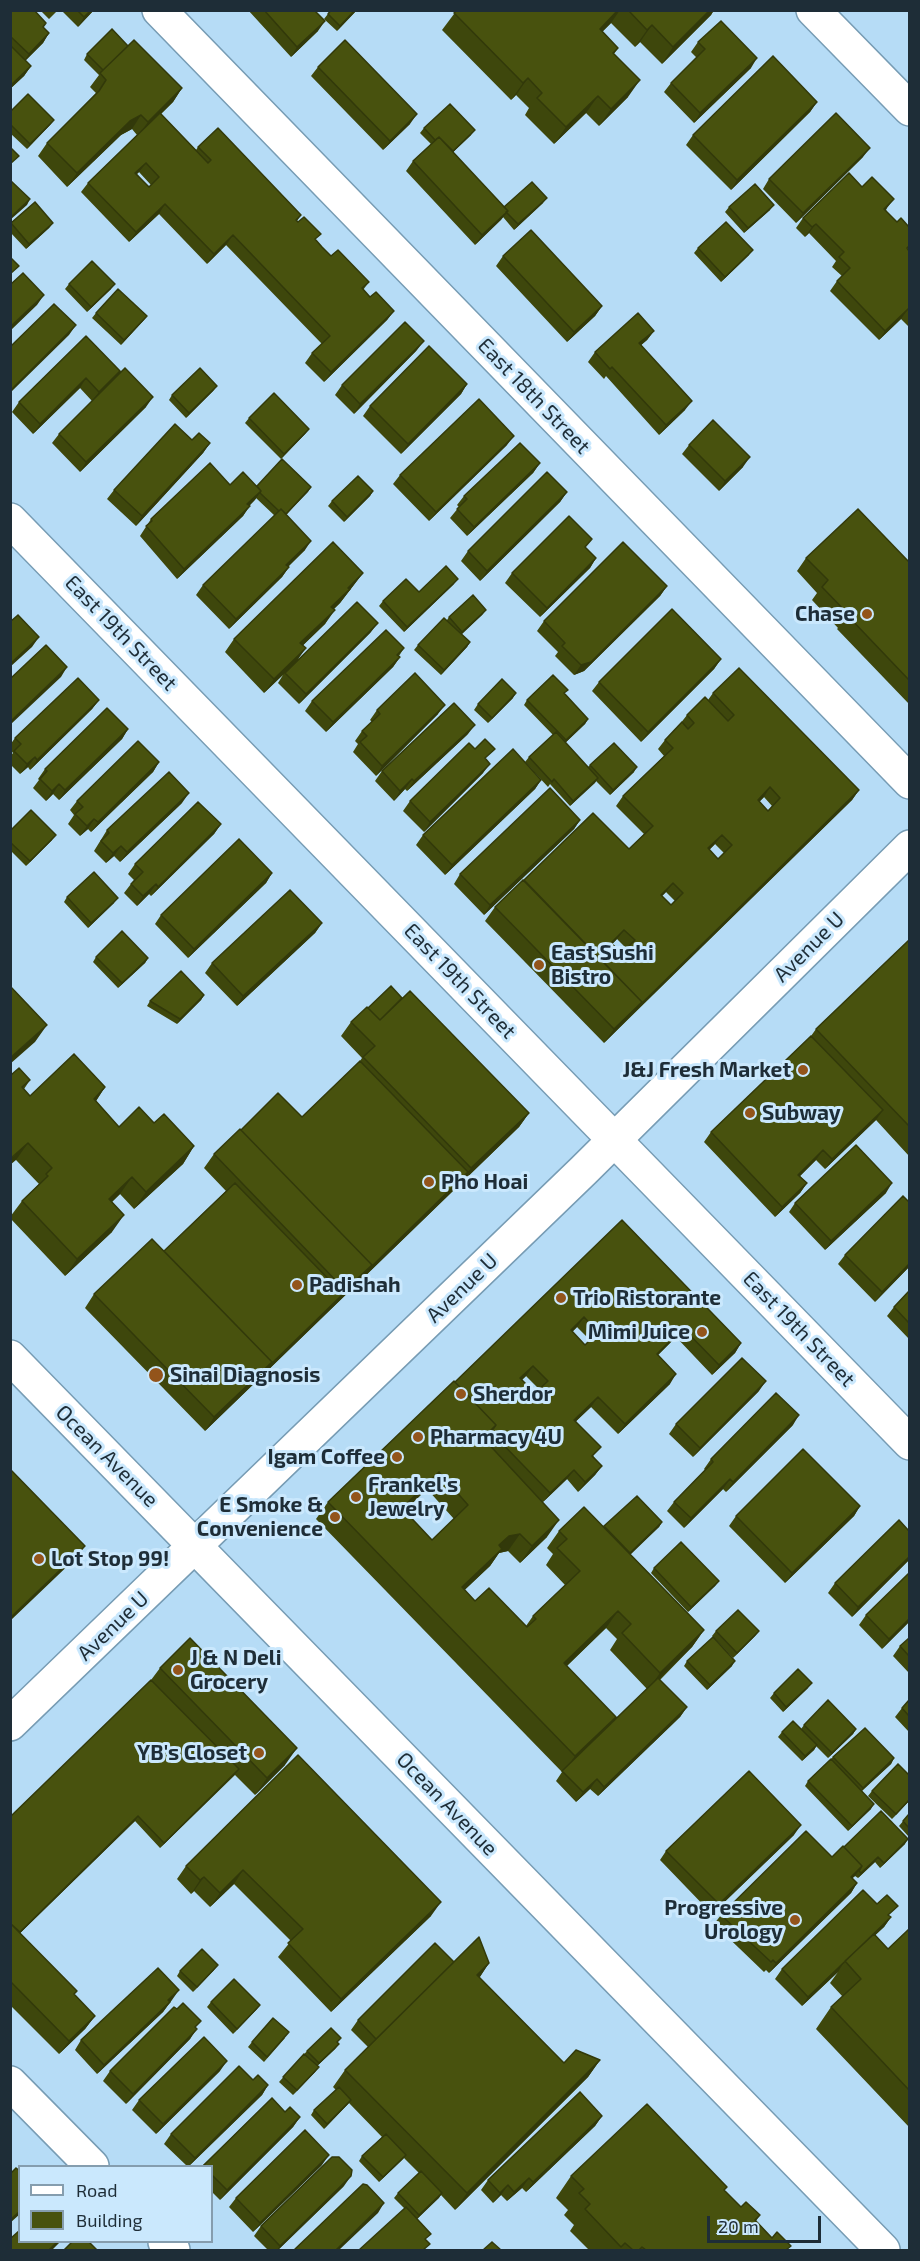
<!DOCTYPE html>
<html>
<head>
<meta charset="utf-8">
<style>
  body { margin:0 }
  #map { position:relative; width:920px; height:2261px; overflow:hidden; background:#b6dcf6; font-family:"Exo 2",sans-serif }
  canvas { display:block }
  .frame { position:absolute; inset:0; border:12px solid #1e2d37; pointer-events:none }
  .legend { position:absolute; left:18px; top:2165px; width:195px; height:78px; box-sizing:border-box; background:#cae8fd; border:2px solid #859dae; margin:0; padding:8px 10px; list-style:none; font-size:18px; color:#1e2d37 }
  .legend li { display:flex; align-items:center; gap:12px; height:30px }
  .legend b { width:30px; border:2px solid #859dae }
  .scale { position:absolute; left:707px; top:2216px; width:114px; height:27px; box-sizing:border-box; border:3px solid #1e2d37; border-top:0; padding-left:8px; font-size:18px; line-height:21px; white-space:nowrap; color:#1e2d37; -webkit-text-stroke:4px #cae8fd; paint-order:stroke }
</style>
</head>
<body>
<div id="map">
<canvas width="920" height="2261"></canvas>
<div class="frame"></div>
<ul class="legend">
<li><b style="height:8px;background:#fff"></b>Road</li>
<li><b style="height:16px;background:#48520e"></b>Building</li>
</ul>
<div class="scale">20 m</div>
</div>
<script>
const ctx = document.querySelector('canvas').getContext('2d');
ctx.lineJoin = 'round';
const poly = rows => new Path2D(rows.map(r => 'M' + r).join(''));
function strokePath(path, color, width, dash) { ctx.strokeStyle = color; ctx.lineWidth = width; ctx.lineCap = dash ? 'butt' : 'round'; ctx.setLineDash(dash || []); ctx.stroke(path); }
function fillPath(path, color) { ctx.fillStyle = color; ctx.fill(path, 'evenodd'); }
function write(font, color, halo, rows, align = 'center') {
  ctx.font = font + ' "Exo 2",sans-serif'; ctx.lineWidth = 6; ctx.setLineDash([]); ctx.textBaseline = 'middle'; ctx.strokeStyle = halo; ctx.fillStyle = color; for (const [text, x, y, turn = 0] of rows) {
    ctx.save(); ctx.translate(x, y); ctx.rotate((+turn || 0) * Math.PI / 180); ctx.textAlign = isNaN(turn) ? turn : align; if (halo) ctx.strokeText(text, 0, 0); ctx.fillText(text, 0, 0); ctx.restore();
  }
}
const minor = poly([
  [159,10,910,782],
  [813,10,910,109],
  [10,520,910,1443],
  [10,2083,92,2166],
  [165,2242,173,2250]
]);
const major = poly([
  [10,1357,883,2250],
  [10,1724,584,1170,910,847]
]);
const wall = poly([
  [10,10,43,27,49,33,43,43,25,61,31,66,24,76,10,89],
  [40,10,58,10,49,19],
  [61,10,94,10,78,27],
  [248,10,315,10,318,31,291,57],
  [331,10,357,10,337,31,324,19],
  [457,10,714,10,711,15,662,64,640,42,635,47,611,23,602,32,618,48,614,54,628,97,599,126,586,113,554,144,525,115,529,108,516,95,511,100,442,30],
  [698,42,751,68,694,123,664,92,671,83,697,58,691,52],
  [128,46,182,88,173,102,161,114,196,150,198,147,301,215,297,221,331,256,369,282,363,290,370,297,394,311,387,320,324,382,305,363,312,353,322,344,226,245,207,264,159,214,129,242,81,192,88,183,137,135,132,129,121,135,67,187,38,156,47,143,96,93,90,87,99,75,84,60,87,54],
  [139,172,151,185,149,187,137,174],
  [318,67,410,124,383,150,311,76],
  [817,102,810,112,731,190,686,145,693,135],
  [10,112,54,120,50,125,27,149,10,133],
  [424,128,471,135,453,152,504,207,543,203,514,230,503,217,475,245,406,171,413,161,431,144,420,133],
  [863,157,796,223,763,189,769,179],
  [729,207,770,210,744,233,725,212],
  [887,208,886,210,909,251,909,327,901,319,879,340,830,291,837,281,842,276,832,267,836,261,809,233,805,237,796,228,803,218],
  [10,223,53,223,49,228,26,249,10,232],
  [698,248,749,255,721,282,694,253],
  [503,256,602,306,595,316,567,342,496,266],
  [69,284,111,289,87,312,65,289],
  [96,313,147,316,143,321,121,345,92,318],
  [654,331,647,340,641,345,685,410,659,435,606,376,604,379,588,362,595,352],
  [86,336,114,380,146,407,80,472,52,443,59,434,92,401,80,388,33,434,12,412,19,402],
  [417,350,354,414,335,395,342,385],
  [467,384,461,394,401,454,363,416,370,406],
  [217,386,213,391,186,418,169,400,172,395],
  [249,418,309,429,305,434,281,459,245,423],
  [192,440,210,443,203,453,136,526,107,499,114,490],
  [507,445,429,521,393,484,400,475],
  [689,445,743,467,719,491,682,454],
  [540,463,533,473,467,536,450,518,459,507,457,505,464,496],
  [230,485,257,486,311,487,286,515,305,550,288,567,289,567,282,577,229,629,196,595,203,585,275,516,256,498,249,506,243,516,177,579,140,536,151,519],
  [373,491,370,496,344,522,328,506,332,501],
  [567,492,560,502,480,581,461,561,468,551],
  [586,548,596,558,590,568,540,617,505,583,512,573],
  [806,558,909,562,909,704,837,629,838,628,812,600,817,593,797,571],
  [363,573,340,603,334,609,325,624,303,645,298,660,371,632,299,704,278,683,283,675,264,693,225,652,234,639],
  [454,584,404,632,379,606,383,601],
  [667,586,660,596,584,671,574,675,555,656,558,652,537,631,544,621],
  [486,610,482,615,461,634,470,642,467,647,441,675,414,650,418,645,447,620,449,617],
  [404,648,399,656,400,657,393,667,326,732,305,711,312,701],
  [721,659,714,669,641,742,592,691,599,682],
  [713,693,859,790,852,800,604,1043,485,921,495,907,524,880,629,849,644,834,616,806,623,796,664,756,658,749,665,740,680,724,687,715,708,700],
  [764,797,772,806,768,811,759,802],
  [715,844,724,853,718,859,709,850],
  [666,892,675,901,671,905,662,896],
  [617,939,626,948,622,953,612,944],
  [565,694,588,719,585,724,565,743,588,767,590,765,634,772,610,795,596,781,570,806,550,784,548,787,525,762,529,757,553,735,524,705,527,700],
  [513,698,488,723,474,710,478,704],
  [99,700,92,709,30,770,28,767,20,774,10,764,10,757,13,753,10,749,10,745,15,738],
  [377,710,438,714,376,776,353,752,358,744,355,741,362,731,372,722,370,720],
  [128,729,122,739,59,800,53,794,46,801,33,788,39,780,38,779,45,769],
  [468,734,407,791,405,789,394,801,375,781,382,771],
  [487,760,483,773,424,832,403,811,410,801],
  [159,762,153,772,91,832,88,829,80,836,68,824,74,815,70,810,77,801],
  [541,780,535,789,445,875,416,845,423,835],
  [182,803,120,862,114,856,106,863,94,851,107,830],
  [580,820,574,829,484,915,454,884,460,874],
  [221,824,214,834,151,896,149,894,137,906,124,893,134,880,128,874,135,864],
  [10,831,52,840,26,866,10,850],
  [272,873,266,883,188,958,155,924,161,915],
  [67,897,114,903,88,928,64,902],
  [322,923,315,933,237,1006,205,973,212,963],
  [909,940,909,1156,876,1120,825,1169,816,1160,800,1176,807,1183,800,1193,775,1217,704,1142,711,1132,811,1036,816,1029],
  [96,957,148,958,145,963,118,988,93,962],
  [204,995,201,1000,177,1024,147,1006,150,1001],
  [403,998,529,1113,519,1127,205,1431,85,1308,94,1294,164,1251,226,1191,204,1168,214,1154,241,1130,302,1117,360,1061,362,1058,341,1036,351,1022,368,1008],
  [10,1074,30,1080,24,1089,30,1096,105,1087,96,1101,119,1127,154,1123,194,1146,183,1164,134,1209,120,1194,112,1202,112,1232,65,1276,10,1218,10,1217,22,1201,39,1184,16,1160],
  [886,1193,825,1250,789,1212,795,1203],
  [622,1220,741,1343,735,1353,712,1375,676,1337,658,1355,670,1384,618,1434,591,1407,576,1421,594,1457,602,1466,595,1475,578,1492,567,1479,543,1502,547,1537,520,1563,508,1551,499,1553,490,1566,464,1590,475,1601,526,1626,533,1616,565,1585,546,1565,553,1554,547,1548,559,1531,604,1527,637,1496,662,1522,659,1527,630,1554,704,1630,692,1647,660,1680,687,1707,680,1717,598,1796,590,1789,576,1802,556,1781,562,1772,316,1519,328,1502,455,1382],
  [577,1327,590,1340,585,1345,572,1332],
  [526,1376,539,1389,535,1393,522,1380],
  [427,1489,454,1519,432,1540,404,1511],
  [606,1628,617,1639,610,1650,647,1689,611,1724,567,1666],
  [845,1255,909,1267,875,1302,838,1264],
  [909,1291,909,1339,887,1316,894,1307],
  [759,1391,693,1457,669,1434,676,1424],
  [793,1425,726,1492,723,1489,684,1528,667,1511,674,1502,705,1470,704,1469,711,1459],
  [860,1506,854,1516,785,1583,729,1526,736,1516],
  [909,1531,909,1560,852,1617,828,1593,835,1583],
  [654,1568,719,1581,715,1586,688,1612,651,1573],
  [866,1615,909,1622,882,1649,859,1625],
  [716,1631,759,1631,755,1636,733,1658,712,1636],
  [909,1638,909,1673,893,1656,900,1646],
  [687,1661,732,1666,707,1690,684,1666],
  [160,1668,285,1765,255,1795,235,1775,160,1848,135,1821,20,1933,74,1995,95,2016,85,2029,59,2054,10,2005,10,1817,151,1680],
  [808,1688,783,1712,770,1698,774,1693],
  [909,1700,909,1732,895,1717,902,1708],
  [804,1725,856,1729,853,1734,828,1758,816,1746,814,1750,802,1761,778,1737,782,1732,801,1729],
  [298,1755,431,1916,331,2012,278,1957,291,1941,234,1884,210,1907,194,1891,191,1894,177,1879,186,1866],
  [833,1757,894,1758,891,1764,862,1791,871,1809,848,1831,805,1786,808,1781],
  [872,1791,909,1801,892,1819,868,1796],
  [909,1814,909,1837,899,1826],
  [794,1835,712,1914,660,1860,666,1851],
  [905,1844,880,1868,875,1862,858,1878,855,1876,852,1878,857,1883,851,1893,769,1973,766,1970,764,1972,714,1924,721,1915,832,1857,844,1847],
  [890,1917,891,1917,884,1927,875,1935,888,1949,909,1929,909,2127,816,2029,831,2007,843,1997,830,1983,838,1972,802,2006,775,1979,782,1969],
  [454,1962,489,1963,479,1978,564,2063,600,2060,588,2077,455,2210,441,2195,417,2219,426,2240,425,2250,404,2208,394,2198,398,2193,419,2173,404,2158,379,2182,359,2161,362,2156,382,2137,349,2103,324,2129,311,2115,314,2110,336,2090,333,2087,345,2070,368,2047,351,2030,358,2020],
  [214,1970,193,1992,177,1976,180,1971],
  [172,2000,163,2012,97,2074,75,2050,81,2040],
  [211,2002,260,2005,256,2010,233,2034,207,2007],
  [196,2028,190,2039,126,2104,103,2081,110,2071],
  [285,2038,264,2062,248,2047,252,2042],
  [338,2043,339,2044,335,2049,317,2066,315,2072,293,2095,279,2082,307,2051],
  [220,2071,156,2134,132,2110,139,2100],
  [253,2080,268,2085,262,2095,189,2166,187,2166,164,2144,171,2134],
  [272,2098,285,2112,300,2117,293,2127,220,2200,212,2192,212,2166,202,2166],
  [602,2116,595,2126,526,2192,522,2188,507,2201,501,2195,493,2203,481,2190,488,2180],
  [322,2165,253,2232,229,2207,236,2198],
  [571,2176,724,2190,741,2207,760,2215,756,2221,772,2238,788,2250,589,2250,570,2231,574,2225,564,2215,568,2210,556,2198],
  [344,2186,278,2250,268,2250,254,2236,261,2226]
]);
const shadedWall = poly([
  [91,10,94,10,78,27,84,17],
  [355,10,357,10,337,31,340,26],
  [618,10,620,10,611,23,588,46,600,29],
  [710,10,714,10,711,15,662,64,673,47],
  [325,21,318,31,291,57,297,47],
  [652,25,640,42,635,47,647,30],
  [49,33,43,43,22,64,29,54],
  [757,58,751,68,694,123,700,113],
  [31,66,24,76,10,89,10,86],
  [528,78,516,95,511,100,523,83],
  [640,80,628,97,599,126,611,109],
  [182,88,173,102,138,136,148,122],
  [598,96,586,113,554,144,566,127],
  [817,102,810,112,731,190,737,180],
  [417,114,410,124,383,150,390,141],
  [141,115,132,129,121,135,67,187,77,173,130,121],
  [54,120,50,125,27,149,30,144],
  [475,130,471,135,445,160,449,155],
  [870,148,863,157,796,223,803,213],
  [146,163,139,172,128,182,135,173],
  [547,198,543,203,514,230,518,224],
  [30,199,27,205,10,220,10,218],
  [894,199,887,208,877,218,884,209],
  [165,204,159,214,129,242,136,232],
  [774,205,770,210,744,233,748,228],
  [508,211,501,220,475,245,482,235],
  [53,223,49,228,26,249,29,244],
  [816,224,809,233,805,237,812,227],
  [233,235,226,245,207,264,214,254],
  [753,250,749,255,721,282,725,277],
  [115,284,111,289,87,312,91,307],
  [44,295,37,305,10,331,10,327],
  [602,306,595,316,567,342,574,332],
  [908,309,901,319,879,340,885,331],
  [394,311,387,320,324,382,331,372],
  [147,316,143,321,121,345,124,340],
  [76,325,69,335,10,393,10,391],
  [654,331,647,340,632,353,639,343],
  [424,341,417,350,354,414,360,404],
  [120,371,113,381,92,401,99,392],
  [86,378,80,388,33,434,40,424],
  [467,384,461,394,401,454,408,444],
  [217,386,213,391,186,418,189,413],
  [153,397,146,407,80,472,86,462],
  [692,401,685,410,659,435,666,425],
  [309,429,305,434,281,459,284,454],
  [514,436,507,445,429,521,436,512],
  [210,443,203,453,136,526,142,516],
  [750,457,743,467,719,491,725,481],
  [540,463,533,473,467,536,474,527],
  [311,487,308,492,280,521,284,516],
  [261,491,255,500,241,514,247,504],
  [373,491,370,496,344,522,347,517],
  [567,492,560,502,480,581,487,571],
  [250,506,243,516,177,579,184,569],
  [311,541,305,550,279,575,286,565],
  [596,558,590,568,540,617,547,608],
  [289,567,282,577,229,629,236,619],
  [363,573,340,603,322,620,331,607,348,588],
  [458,579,454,584,404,632,407,627],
  [667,586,660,596,584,671,574,675,581,665],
  [335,610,325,624,291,657,300,643],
  [486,610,482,615,459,637,462,632],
  [378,623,371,632,299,704,306,694],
  [39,637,32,647,10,667,10,664],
  [470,642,467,647,441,675,444,670],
  [306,648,296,662,264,693,274,679],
  [400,657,393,667,326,732,333,722],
  [721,659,714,669,641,742,648,732],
  [67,667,61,677,10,725,10,722],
  [516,693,513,698,488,723,492,718],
  [99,700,92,709,30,770,37,760],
  [445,705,438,714,376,776,382,766],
  [588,719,585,724,563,745,566,740],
  [475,725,468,734,407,791,414,781],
  [128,729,122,739,59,800,65,790],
  [35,757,28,767,20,774,27,764],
  [159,762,153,772,91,832,98,822],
  [490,764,483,773,424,832,430,822],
  [637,767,634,772,610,795,613,790],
  [598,778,595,783,570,806,573,801],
  [412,779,405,789,394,801,400,791],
  [541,780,535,789,445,875,452,865],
  [59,784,53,794,46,801,52,791],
  [770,787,764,797,751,810,758,800],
  [859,790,852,800,632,1015,639,1006],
  [189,793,182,803,120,862,127,852],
  [94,819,88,829,80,836,87,826],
  [580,820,574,829,484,915,490,905],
  [221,824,214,834,151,896,158,887],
  [56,835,52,840,26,866,30,861],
  [722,835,715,844,701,858,708,848],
  [121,846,114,856,106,863,113,853],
  [272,873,266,883,188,958,194,949],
  [673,883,666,892,654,904,661,895],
  [156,884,149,894,137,906,143,896],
  [118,898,114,903,88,928,91,923],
  [322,923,315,933,237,1006,243,996],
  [624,930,617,939,604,953,611,943],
  [148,958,145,963,118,988,122,983],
  [204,995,201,1000,177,1024,180,1019],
  [642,1002,632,1015,604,1043,614,1029],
  [47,1025,35,1042,10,1064,10,1058],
  [105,1087,94,1104,94,1099],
  [883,1110,876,1120,825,1169,832,1159],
  [529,1113,519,1127,262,1376,269,1366,343,1294,345,1290],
  [28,1143,16,1160,10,1165,10,1159],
  [194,1146,183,1164,134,1209,146,1192],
  [823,1150,816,1160,791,1185,798,1175],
  [132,1177,120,1194,97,1216,109,1199],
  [807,1183,800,1193,775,1217,782,1207],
  [892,1183,886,1193,825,1250,831,1241],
  [124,1215,112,1232,65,1276,77,1259],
  [909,1264,909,1267,875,1302,882,1292],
  [584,1317,577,1327,564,1340,571,1330],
  [683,1328,676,1337,650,1363,657,1354],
  [741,1343,735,1353,712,1375,719,1365],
  [272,1362,262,1376,205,1431,214,1417],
  [533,1366,526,1376,513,1388,520,1378],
  [676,1374,670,1384,618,1434,625,1424],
  [766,1381,759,1391,693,1457,700,1448],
  [598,1397,591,1407,568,1429,574,1420],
  [799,1415,793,1425,726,1492,733,1482],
  [496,1425,485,1442,483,1438],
  [602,1466,595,1475,578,1492,585,1482],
  [574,1470,567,1479,543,1502,550,1493],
  [439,1472,427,1489,390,1525,402,1508],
  [730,1479,723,1489,684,1528,691,1518],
  [860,1506,854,1516,785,1583,792,1573],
  [559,1520,547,1537,520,1563,532,1546],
  [662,1522,659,1527,627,1558,630,1553],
  [520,1534,508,1551,499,1553,490,1566,450,1604,462,1587,499,1545,509,1536],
  [85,1546,78,1556,10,1621,10,1618],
  [909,1557,909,1560,852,1617,858,1607],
  [719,1581,715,1586,688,1612,691,1607],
  [618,1611,606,1628,552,1680,564,1663],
  [909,1619,909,1622,882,1649,889,1639],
  [704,1630,692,1647,648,1690,660,1673],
  [759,1631,755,1636,733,1658,737,1653],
  [735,1661,732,1666,707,1690,710,1685],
  [812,1683,808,1688,783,1712,786,1707],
  [687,1707,680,1717,598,1796,604,1787],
  [616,1717,604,1734,563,1773,575,1756],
  [856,1729,853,1734,828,1758,832,1753],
  [817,1745,814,1750,802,1761,805,1756],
  [297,1748,285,1765,255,1795,267,1778],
  [894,1758,891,1764,859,1793,863,1788],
  [239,1769,235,1774,160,1848,164,1843],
  [597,1779,590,1789,576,1802,583,1792],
  [909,1800,909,1801,892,1819,896,1814],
  [874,1804,871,1809,848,1831,852,1826],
  [138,1816,135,1821,10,1943,12,1940],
  [801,1825,794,1835,712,1914,719,1904],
  [908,1839,905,1844,880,1868,884,1863],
  [878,1857,875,1862,858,1878,861,1873],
  [862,1866,855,1876,844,1886,851,1877],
  [243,1870,234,1884,210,1907,220,1893],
  [204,1877,194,1891,191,1894,200,1880],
  [857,1883,851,1893,769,1973,776,1963],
  [441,1902,431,1916,331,2012,341,1999],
  [891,1917,884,1927,846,1963,845,1961],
  [844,1962,838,1972,802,2006,808,1997],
  [489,1963,478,1980,477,1975],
  [218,1965,214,1970,193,1992,197,1987],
  [179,1990,172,2000,161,2010,168,2000],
  [170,2002,163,2012,97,2074,104,2065],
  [260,2005,256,2010,233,2034,237,2029],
  [95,2016,85,2029,59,2054,69,2041],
  [197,2029,190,2039,126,2104,133,2094],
  [339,2044,335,2049,315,2068,319,2063],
  [600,2060,588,2077,455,2210,467,2193],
  [227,2061,220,2071,156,2134,163,2124],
  [319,2067,315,2072,293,2095,297,2090],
  [268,2085,262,2095,189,2166,195,2158],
  [351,2100,347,2105,324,2129,327,2124],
  [602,2116,595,2126,526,2192,533,2182],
  [300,2117,293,2127,220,2200,227,2190],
  [329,2155,322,2165,253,2232,260,2223],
  [406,2155,402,2160,379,2182,383,2177],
  [351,2176,344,2186,278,2250,277,2250,280,2246],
  [529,2178,522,2188,507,2201,514,2192],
  [508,2185,501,2195,493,2203,500,2193],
  [442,2193,439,2198,416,2220,419,2215],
  [384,2203,378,2213,339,2250,336,2250],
  [20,2211,20,2214,10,2223,10,2220],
  [58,2241,61,2241,52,2250,49,2250]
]);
const building = poly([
  [10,10,34,10,46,23,43,27,49,33,29,54,10,36,10,10],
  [77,10,91,10,84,17,77,10],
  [264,10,314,10,325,21,297,47,264,10],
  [331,10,355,10,340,26,328,14,331,10],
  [457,10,618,10,600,29,618,48,613,53,640,80,611,109,598,96,566,127,537,98,542,93,528,78,523,83,454,13,457,10],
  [628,10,710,10,673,47,652,25,647,30,628,10],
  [721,21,757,58,700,113,671,83,705,49,698,42,721,21],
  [112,29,128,46,103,70,87,54,112,29],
  [134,40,182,88,148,122,141,115,130,121,77,173,47,143,99,91,106,80,100,73,134,40],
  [345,40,417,114,390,141,318,67,345,40],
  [10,45,31,66,10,86,10,45],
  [773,56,817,102,737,180,693,135,773,56],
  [28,94,54,120,30,144,10,124,10,112,28,94],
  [450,104,475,130,453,151,439,137,435,140,424,128,450,104],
  [160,113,208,163,211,160,198,147,218,128,301,215,296,220,298,222,304,217,321,234,315,239,322,247,331,256,338,250,369,282,362,288,370,297,376,292,394,311,331,372,312,353,330,336,233,235,214,254,165,204,136,232,88,183,160,113],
  [146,163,159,177,149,187,135,173,146,163],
  [836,113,870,148,803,213,769,179,836,113],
  [439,137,508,211,482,235,413,161,439,137],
  [10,147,19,156,10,164,10,147],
  [849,173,862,187,872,177,894,199,884,209,897,222,901,218,909,227,909,246,907,248,909,251,909,310,908,309,885,331,837,281,850,268,839,257,844,252,816,224,812,227,803,218,849,173],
  [10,180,30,199,10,218,10,180],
  [532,182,547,198,518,224,506,212,508,211,504,207,532,182],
  [755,184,774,205,748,228,729,207,755,184],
  [35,202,53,223,29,244,11,223,35,202],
  [726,222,753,250,725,277,698,248,726,222],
  [531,230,602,306,574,332,503,256,531,230],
  [10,257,19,266,10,274,10,257],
  [92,261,115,284,91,307,69,284,92,261],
  [23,273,44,295,10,327,10,285,23,273],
  [118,289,147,316,124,340,96,313,118,289],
  [54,304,76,325,10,391,10,347,54,304],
  [638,313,654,331,639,343,692,401,666,425,612,367,610,369,595,352,638,313],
  [405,322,424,341,360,404,342,385,405,322],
  [86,336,120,371,99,392,86,378,40,424,19,402,86,336],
  [429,346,467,384,408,444,370,406,429,346],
  [125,368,153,397,86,462,59,434,125,368],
  [200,368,217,386,189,413,172,395,200,368],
  [274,393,309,429,284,454,249,418,274,393],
  [479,399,514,436,436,512,400,475,479,399],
  [713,420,750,457,725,481,689,445,713,420],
  [175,424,192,440,199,433,210,443,142,516,114,490,175,424],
  [520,443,540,463,474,527,457,509,467,499,464,496,520,443],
  [282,459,311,487,286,514,281,509,279,511,260,493,261,491,257,486,282,459],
  [210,463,230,485,243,472,261,491,247,504,250,506,184,569,146,526,152,521,151,519,210,463],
  [547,472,567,492,487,571,468,551,547,472],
  [358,476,373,491,347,517,332,501,358,476],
  [281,509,311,541,286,565,289,567,236,619,203,585,281,509],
  [858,509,909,562,909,680,847,615,848,614,822,587,828,580,806,558,858,509],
  [569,516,592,539,585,547,596,558,547,608,512,573,569,516],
  [333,542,363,573,348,588,350,589,331,607,335,610,300,643,306,648,274,679,234,639,333,542],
  [623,542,667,586,591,662,581,665,562,646,565,643,544,621,623,542],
  [446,566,458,579,407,627,383,601,406,579,419,592,446,566],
  [473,595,486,610,462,632,449,617,473,595],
  [357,602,378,623,306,694,285,673,357,602],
  [672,609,721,659,648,732,599,682,672,609],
  [18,615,39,637,10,664,10,622,18,615],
  [444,618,470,642,444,670,418,645,444,618],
  [386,630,404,648,397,655,400,657,333,722,312,701,386,630],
  [46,645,67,667,10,722,10,679,46,645],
  [739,668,859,790,639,1006,642,1002,524,880,593,813,629,849,653,826,623,796,673,748,665,740,682,722,688,729,694,723,687,715,705,697,728,721,734,715,713,693,739,668],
  [770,787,780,798,768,811,758,800,770,787],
  [722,835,732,845,718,859,708,848,722,835],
  [673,883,683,893,671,905,661,895,673,883],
  [624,930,635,940,622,953,611,943,624,930],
  [415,673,445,705,382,766,360,742,367,736,362,731,380,714,377,710,415,673],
  [553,675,568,690,564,693,588,719,566,740,527,700,553,675],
  [78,678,99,700,37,760,35,757,27,764,14,751,21,744,15,738,78,678],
  [502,679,516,693,492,718,478,704,502,679],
  [454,703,475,725,414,781,412,779,400,791,382,771,454,703],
  [107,708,128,729,65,790,59,784,52,791,40,779,47,771,45,769,107,708],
  [556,732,598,778,573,801,554,779,552,782,529,757,556,732],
  [485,739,495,749,485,758,490,764,430,822,410,801,469,743,475,749,485,739],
  [138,741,159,762,98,822,94,819,87,826,75,814,83,807,77,801,138,741],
  [614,743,637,767,613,790,590,765,614,743],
  [513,749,541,780,452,865,423,835,513,749],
  [169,772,189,793,127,852,121,846,113,853,101,841,109,833,107,830,169,772],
  [550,788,580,820,490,905,460,874,550,788],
  [198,802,221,824,158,887,156,884,143,896,131,884,143,872,135,864,198,802],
  [31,810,56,835,30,861,10,842,10,831,31,810],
  [239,839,272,873,194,949,161,915,239,839],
  [94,872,118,898,91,923,67,897,94,872],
  [523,880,642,1002,614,1029,495,907,523,880],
  [290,890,322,923,243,996,212,963,290,890],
  [122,931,148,958,122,983,96,957,122,931],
  [909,940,909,1126,816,1029,909,940],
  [181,971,204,995,180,1019,150,1001,181,971],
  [10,986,47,1025,10,1058,10,986],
  [391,986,402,998,380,1020,368,1008,391,986],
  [410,991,529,1113,471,1168,363,1057,375,1046,351,1022,367,1007,380,1020,410,991],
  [811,1036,883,1110,832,1159,823,1150,798,1175,807,1183,782,1207,711,1132,811,1036],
  [74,1054,105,1087,94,1099,119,1127,139,1107,154,1123,164,1114,194,1146,146,1192,132,1177,109,1199,124,1215,77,1259,22,1201,48,1176,46,1174,52,1168,28,1143,10,1159,10,1074,11,1075,19,1068,30,1080,22,1087,30,1096,74,1054],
  [360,1061,468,1172,369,1269,372,1265,241,1130,278,1093,302,1117,360,1061],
  [240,1129,372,1265,345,1290,214,1154,240,1129],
  [856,1145,892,1183,831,1241,795,1203,856,1145],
  [235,1183,343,1294,269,1366,272,1362,164,1251,235,1183],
  [903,1196,909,1202,909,1264,882,1292,845,1255,903,1196],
  [622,1220,741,1343,719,1365,683,1328,657,1354,676,1374,625,1424,598,1397,574,1420,601,1447,592,1456,602,1466,585,1482,574,1470,550,1493,491,1432,496,1425,455,1382,622,1220],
  [584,1317,598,1332,585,1345,571,1330,584,1317],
  [533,1366,548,1381,535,1393,520,1378,533,1366],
  [152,1239,272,1362,214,1417,94,1294,152,1239],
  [909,1291,909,1323,894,1307,909,1291],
  [742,1358,766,1381,700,1448,676,1424,742,1358],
  [454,1381,496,1425,483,1438,559,1520,532,1546,520,1534,509,1536,499,1545,502,1549,462,1587,475,1601,489,1588,527,1627,536,1619,533,1616,580,1571,557,1548,567,1539,559,1531,584,1507,704,1630,660,1673,622,1633,631,1624,618,1611,564,1663,616,1717,575,1756,328,1502,454,1381],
  [439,1472,468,1505,432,1540,402,1508,439,1472],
  [776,1393,799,1415,733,1482,730,1479,691,1518,674,1502,713,1462,711,1459,776,1393],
  [803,1449,860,1506,792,1573,736,1516,803,1449],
  [10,1469,85,1546,10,1618,10,1469],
  [637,1496,662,1522,630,1553,604,1526,637,1496],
  [899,1520,909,1531,909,1557,858,1607,835,1583,899,1520],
  [681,1542,719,1581,691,1607,654,1568,681,1542],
  [909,1573,909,1619,889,1639,866,1615,909,1573],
  [738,1610,759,1631,737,1653,716,1631,738,1610],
  [713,1637,735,1661,710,1685,687,1661,713,1637],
  [190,1638,297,1748,267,1778,160,1668,190,1638],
  [909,1638,909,1656,900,1646,909,1638],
  [798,1669,812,1683,786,1707,774,1693,798,1669],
  [658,1678,687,1707,604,1787,597,1779,583,1792,562,1771,658,1678],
  [151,1680,239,1769,164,1843,138,1816,20,1932,10,1923,10,1817,151,1680],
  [828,1700,856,1729,832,1753,804,1725,828,1700],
  [909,1700,909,1716,902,1708,909,1700],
  [793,1721,817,1745,805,1756,782,1732,793,1721],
  [865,1728,894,1758,863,1788,833,1757,865,1728],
  [298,1755,441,1902,341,1999,288,1943,303,1929,243,1870,220,1893,204,1877,200,1880,186,1866,298,1755],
  [831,1759,874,1804,852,1826,808,1781,831,1759],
  [898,1764,909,1775,909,1800,896,1814,872,1791,898,1764],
  [749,1771,801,1825,719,1904,666,1851,749,1771],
  [881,1811,908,1839,884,1863,878,1857,861,1873,859,1871,862,1866,844,1847,881,1811],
  [909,1814,909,1828,903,1821,909,1814],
  [806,1831,832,1857,843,1846,862,1866,851,1877,857,1883,776,1963,773,1960,771,1962,721,1915,806,1831],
  [863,1890,877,1904,887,1895,898,1906,888,1915,891,1917,808,1997,782,1969,863,1890],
  [10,1923,77,1991,74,1994,95,2016,69,2041,10,1981,10,1923],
  [909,1929,909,2090,831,2007,861,1979,845,1961,874,1934,888,1949,909,1929],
  [479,1937,489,1963,477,1975,564,2063,576,2050,600,2060,467,2193,345,2070,479,1937],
  [435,1943,454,1962,376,2039,358,2020,435,1943],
  [202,1949,218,1965,197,1987,180,1971,202,1949],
  [158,1968,179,1990,168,2000,170,2002,104,2065,81,2040,158,1968],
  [234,1979,260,2005,237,2029,211,2002,234,1979],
  [183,2003,201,2021,195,2027,197,2029,133,2094,110,2071,174,2007,177,2009,183,2003],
  [273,2018,289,2032,267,2057,252,2042,273,2018],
  [331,2028,341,2038,337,2042,339,2044,319,2063,307,2051,331,2028],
  [204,2037,227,2061,163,2124,139,2100,204,2037],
  [304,2054,319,2067,297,2090,283,2077,304,2054],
  [239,2066,253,2080,258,2075,268,2085,195,2158,171,2134,239,2066],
  [339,2087,351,2100,327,2124,314,2110,339,2087],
  [580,2092,602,2116,533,2182,529,2178,514,2192,508,2185,500,2193,488,2180,580,2092],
  [272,2098,285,2112,290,2107,300,2117,227,2190,212,2175,212,2166,203,2166,272,2098],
  [647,2104,727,2187,724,2190,741,2207,746,2202,760,2215,755,2220,772,2238,777,2232,791,2246,786,2250,646,2250,642,2247,639,2250,633,2250,625,2243,621,2247,585,2209,590,2204,579,2193,584,2189,571,2176,647,2104],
  [305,2130,329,2155,260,2223,236,2198,305,2130],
  [386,2134,406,2155,383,2177,362,2156,386,2134],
  [332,2157,339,2157,352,2170,351,2176,280,2246,261,2226,332,2157],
  [16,2168,20,2171,20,2211,10,2220,10,2174,16,2168],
  [421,2171,442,2193,419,2215,398,2193,421,2171],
  [363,2184,367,2185,384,2203,336,2250,294,2250,363,2184],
  [406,2207,431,2234,425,2239,430,2244,423,2250,359,2250,406,2207],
  [20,2230,20,2241,58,2241,49,2250,10,2250,10,2239,20,2230],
  [73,2241,88,2241,97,2250,64,2250,73,2241],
  [492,2242,501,2250,483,2250,492,2242]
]);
const markers = [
  [867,614,6,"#93541b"],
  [539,965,6,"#93541b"],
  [803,1070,6,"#93541b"],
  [750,1113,6,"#93541b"],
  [429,1182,6,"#93541b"],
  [297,1285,6,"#93541b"],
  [561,1298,6,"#93541b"],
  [702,1332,6,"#93541b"],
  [156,1375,8,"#93541b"],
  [461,1394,6,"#93541b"],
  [418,1437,6,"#93541b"],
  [397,1457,6,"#93541b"],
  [356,1497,6,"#93541b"],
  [335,1517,6,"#93541b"],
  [39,1559,6,"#93541b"],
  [178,1670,6,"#93541b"],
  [259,1753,6,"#93541b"],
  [795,1920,6,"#93541b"]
];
const streetNames = [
  ["East 18th Street",534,396,46],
  ["East 19th Street",121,633,46],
  ["Avenue U",809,947,-45],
  ["East 19th Street",460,981,46],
  ["Avenue U",462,1288,-44],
  ["East 19th Street",799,1329,46],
  ["Ocean Avenue",107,1456,45],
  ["Avenue U",113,1626,-44],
  ["Ocean Avenue",447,1804,46]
];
const poiNames = [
  ["Chase",855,614,"right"],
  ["East Sushi",551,953],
  ["Bistro",551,977],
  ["J&J Fresh Market",791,1070,"right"],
  ["Subway",762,1113],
  ["Pho Hoai",441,1182],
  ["Padishah",309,1285],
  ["Trio Ristorante",573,1298],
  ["Mimi Juice",690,1332,"right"],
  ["Sinai Diagnosis",170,1375],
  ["Sherdor",473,1394],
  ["Pharmacy 4U",430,1437],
  ["Igam Coffee",385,1457,"right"],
  ["Frankel's",368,1485],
  ["Jewelry",368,1509],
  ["E Smoke &",323,1505,"right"],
  ["Convenience",323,1529,"right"],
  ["Lot Stop 99!",51,1559],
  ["J & N Deli",190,1658],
  ["Grocery",190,1682],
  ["YB's Closet",247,1753,"right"],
  ["Progressive",783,1908,"right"],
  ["Urology",783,1932,"right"]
];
strokePath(minor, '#779cb4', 36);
strokePath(major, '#779cb4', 36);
strokePath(minor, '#fff', 33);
strokePath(major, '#fff', 33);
fillPath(wall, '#3e470c');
fillPath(shadedWall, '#32390a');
fillPath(building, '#48520e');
strokePath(building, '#32390a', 1.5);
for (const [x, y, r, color] of markers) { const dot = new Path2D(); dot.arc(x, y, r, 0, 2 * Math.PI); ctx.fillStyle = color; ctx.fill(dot); strokePath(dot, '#cae8fd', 2); }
write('21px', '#1e2d37', '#cae8fd', streetNames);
write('bold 21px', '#1e2d37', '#cae8fd', poiNames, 'left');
</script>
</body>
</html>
